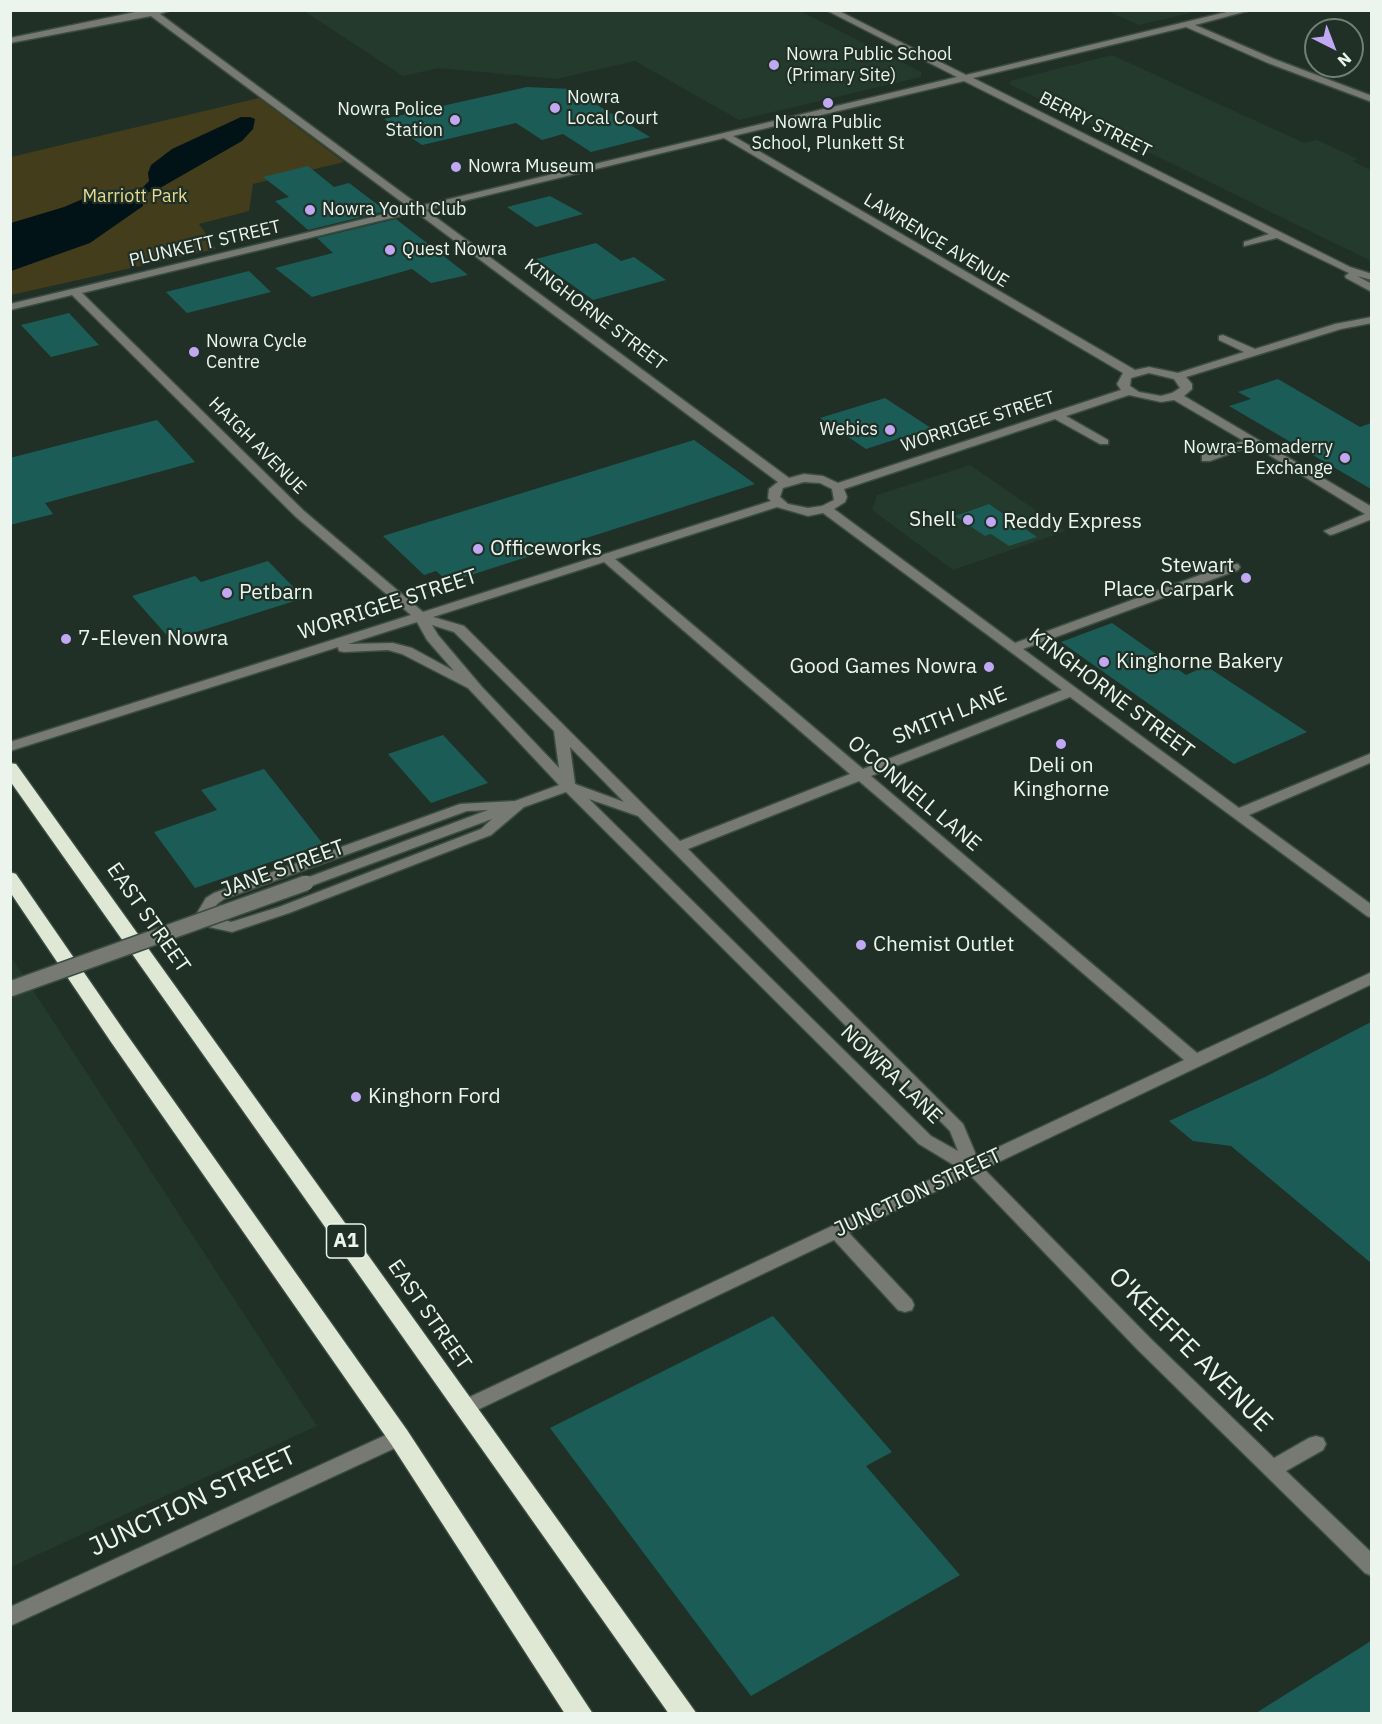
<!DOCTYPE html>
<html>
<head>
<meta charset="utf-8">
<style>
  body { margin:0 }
  #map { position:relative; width:1382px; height:1724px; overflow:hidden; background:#203026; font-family:"IBM Plex Sans",sans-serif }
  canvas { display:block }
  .frame { position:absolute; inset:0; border:12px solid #ebf5ee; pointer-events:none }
  .north { position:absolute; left:1304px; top:18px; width:60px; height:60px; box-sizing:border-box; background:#203026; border:2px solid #717f76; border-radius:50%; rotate:138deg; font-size:16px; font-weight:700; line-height:24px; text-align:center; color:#ebf5ee }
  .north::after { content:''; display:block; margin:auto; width:21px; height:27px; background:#c1a8f3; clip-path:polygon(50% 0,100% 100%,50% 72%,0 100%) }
</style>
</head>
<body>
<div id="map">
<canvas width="1382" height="1724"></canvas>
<div class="frame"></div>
<div class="north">N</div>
</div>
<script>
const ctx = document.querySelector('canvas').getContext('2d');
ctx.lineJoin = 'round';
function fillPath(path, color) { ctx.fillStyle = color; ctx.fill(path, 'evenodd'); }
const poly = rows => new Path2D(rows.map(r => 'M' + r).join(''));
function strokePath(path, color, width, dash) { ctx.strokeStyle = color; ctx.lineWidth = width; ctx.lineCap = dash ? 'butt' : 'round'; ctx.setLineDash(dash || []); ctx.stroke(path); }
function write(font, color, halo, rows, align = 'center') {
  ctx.font = font + ' "IBM Plex Sans",sans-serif'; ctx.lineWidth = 4.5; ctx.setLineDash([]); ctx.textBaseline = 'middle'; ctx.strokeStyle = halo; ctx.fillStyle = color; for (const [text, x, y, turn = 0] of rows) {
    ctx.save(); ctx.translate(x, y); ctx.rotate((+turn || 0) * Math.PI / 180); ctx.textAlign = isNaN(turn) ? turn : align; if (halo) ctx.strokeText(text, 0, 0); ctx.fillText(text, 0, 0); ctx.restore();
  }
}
const built = poly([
  [304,11,800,11,921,72,921,77,739,120,635,61,556,79,439,68,403,76],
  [1107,11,1199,11,1139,25],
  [1112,55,1304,143,1317,140,1358,159,1352,161,1371,170,1371,261,1009,84,1013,80],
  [970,465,1066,531,953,570,872,510,877,495],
  [10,955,317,1426,11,1567,10,1567]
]);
const green = poly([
  [259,98,344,162,253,184,249,211,199,224,216,249,11,295,11,157]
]);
const water = poly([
  [241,117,250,117,255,119,253,129,242,141,160,188,146,193,142,198,143,206,90,243,11,271,11,223,64,207,92,195,117,194,143,187,149,181,148,173,151,165,172,149]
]);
const building = poly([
  [527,87,571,89,650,137,591,152,563,134,542,140,516,123,422,145,384,119],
  [308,166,334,187,349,183,386,211,308,230,275,201,289,197,263,177],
  [550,196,583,214,536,227,507,207],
  [396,219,468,275,431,283,412,269,312,297,275,268,333,253,317,238],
  [596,243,621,261,634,257,666,280,593,300,536,259],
  [249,271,271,292,187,313,166,292],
  [69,313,99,345,51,357,21,325],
  [1278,379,1360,427,1371,423,1371,489,1229,406,1251,399,1238,392],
  [885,398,931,428,866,449,820,418],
  [157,420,195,462,45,503,53,514,10,525,10,458],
  [694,440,755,484,449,582,436,571,424,575,383,536],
  [989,504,1037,537,1009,546,991,534,985,536,955,516],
  [268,561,304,598,171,640,132,596,195,576,201,582],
  [1112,623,1186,675,1206,666,1307,732,1234,764,1061,642],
  [443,735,488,783,431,803,388,754],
  [264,769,323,844,195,888,154,832,217,810,201,790],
  [1371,1022,1371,1263,1231,1146,1193,1141,1169,1121,1267,1076],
  [773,1316,892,1452,866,1466,960,1575,751,1696,550,1428],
  [1371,1641,1371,1713,1256,1713]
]);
const minor = poly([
  [145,10,171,10,160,14,420,206,957,77,826,10,837,10,966,75,1235,10,1251,10,1195,25,1274,59,1372,96,1372,102,1268,63,1186,27,973,78,1350,267,1372,274,1372,280,1357,276,1372,284,1372,292,1346,278,1345,276,1349,273,1277,238,1244,246,1244,242,1269,234,964,81,733,136,1135,370,1149,367,1178,373,1244,352,1219,340,1219,336,1223,335,1255,349,1335,324,1372,317,1372,323,1341,329,1186,377,1192,384,1192,389,1184,396,1372,507,1372,519,1334,534,1330,535,1324,531,1365,514,1253,445,1210,461,1202,461,1202,455,1244,441,1174,400,1161,402,1129,395,1066,416,1108,440,1108,444,1100,444,1055,419,844,489,847,497,845,502,834,509,1015,643,1230,564,1238,564,1240,567,1238,570,1023,649,1239,808,1372,753,1372,762,1249,815,1372,905,1372,918,1367,916,1070,697,871,776,1197,1053,1372,972,1372,984,984,1169,1151,1339,1274,1458,1309,1438,1316,1436,1323,1438,1326,1444,1323,1450,1286,1471,1372,1553,1372,1576,1365,1573,1137,1349,970,1175,849,1233,912,1300,914,1305,912,1310,905,1312,898,1310,834,1240,471,1413,464,1416,457,1413,454,1408,457,1403,957,1167,919,1144,566,792,524,807,491,835,289,913,232,932,209,927,202,922,197,913,206,898,214,893,460,804,515,801,559,785,468,688,402,654,388,650,344,652,339,651,338,647,10,751,10,742,411,615,296,517,72,295,10,310,10,304,410,208,151,16,10,43,10,38,145,10],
  [724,138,1123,373,1117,384,1121,390,838,483,823,476,804,474,789,478,426,210,724,138],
  [416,212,778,482,769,489,768,498,771,501,423,612,304,511,82,293,416,212],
  [1149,373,1174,379,1180,388,1172,393,1161,396,1139,392,1130,386,1131,378,1149,373],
  [804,482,820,483,832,489,834,500,822,506,808,508,788,504,780,497,783,488,804,482],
  [777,507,808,516,823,513,1062,690,863,769,615,559,777,507],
  [604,562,850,774,680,841,464,626,433,617,604,562],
  [417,622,427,640,454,671,412,648,393,643,348,644,417,622],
  [432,625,454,632,554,731,559,768,482,687,438,635,432,625],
  [570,747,624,802,575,784,570,747],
  [859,781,1184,1060,977,1157,963,1124,688,849,859,781],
  [589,799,638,816,950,1131,958,1151,931,1136,589,799],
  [488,810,301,880,298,883,301,886,311,886,492,819,481,829,279,907,231,922,214,917,213,913,217,904,224,899,467,811,488,810],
  [399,1429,406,1431,409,1437,406,1443,10,1626,10,1607,399,1429]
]);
const highway = poly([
  [10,763,16,764,697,1714,669,1714,10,781,10,763],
  [10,872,16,874,125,1032,407,1430,593,1714,565,1714,391,1444,111,1042,10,892,10,872]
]);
const minorBridge = poly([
  [10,989,306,883]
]);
const markers = [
  [774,65,6,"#c1a8f3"],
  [828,103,6,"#c1a8f3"],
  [555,108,6,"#c1a8f3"],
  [455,120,6,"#c1a8f3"],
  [456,167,6,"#c1a8f3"],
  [310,210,6,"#c1a8f3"],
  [390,250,6,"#c1a8f3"],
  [194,352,6,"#c1a8f3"],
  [890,430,6,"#c1a8f3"],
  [1345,458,6,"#c1a8f3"],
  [968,520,6,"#c1a8f3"],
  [991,522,6,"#c1a8f3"],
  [478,549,6,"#c1a8f3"],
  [1246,578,6,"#c1a8f3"],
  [227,593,6,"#c1a8f3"],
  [66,639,6,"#c1a8f3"],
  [1104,662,6,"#c1a8f3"],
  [989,667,6,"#c1a8f3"],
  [1061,744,6,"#c1a8f3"],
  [861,945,6,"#c1a8f3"],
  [356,1097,6,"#c1a8f3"]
];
const farPoinames = [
  ["Nowra Public School",786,55],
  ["(Primary Site)",786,76],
  ["Nowra",567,98],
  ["Local Court",567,119],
  ["Nowra Police",443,110,"right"],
  ["Station",443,131,"right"],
  ["Nowra Public",828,123,"center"],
  ["School, Plunkett St",828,144,"center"],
  ["Nowra Museum",468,167],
  ["Nowra Youth Club",322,210],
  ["Quest Nowra",402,250],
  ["Nowra Cycle",206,342],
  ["Centre",206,363],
  ["Webics",878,430,"right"],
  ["Nowra-Bomaderry",1333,448,"right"],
  ["Exchange",1333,469,"right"]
];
const farStreetnames = [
  ["BERRY STREET",1095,125,27],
  ["LAWRENCE AVENUE",936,241,31],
  ["PLUNKETT STREET",205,244,-13],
  ["KINGHORNE STREET",595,315,37],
  ["WORRIGEE STREET",978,422,-18],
  ["HAIGH AVENUE",257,446,45]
];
const farParknames = [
  ["Marriott Park",135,197]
];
const shields = [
  [346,1241,39]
];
const shieldNames = [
  ["A1",346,1241]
];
const poiNames = [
  ["Shell",956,520,"right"],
  ["Reddy Express",1003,522],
  ["Officeworks",490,549],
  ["Stewart",1234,566,"right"],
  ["Place Carpark",1234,590,"right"],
  ["Petbarn",239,593],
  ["7-Eleven Nowra",78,639],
  ["Kinghorne Bakery",1116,662],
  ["Good Games Nowra",977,667,"right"],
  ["Deli on",1061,766,"center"],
  ["Kinghorne",1061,790,"center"],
  ["Chemist Outlet",873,945],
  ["Kinghorn Ford",368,1097]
];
const streetNames = [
  ["WORRIGEE STREET",388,605,-18],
  ["KINGHORNE STREET",1111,694,37],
  ["SMITH LANE",950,716,-22],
  ["O'CONNELL LANE",914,794,40],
  ["JANE STREET",283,869,-20],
  ["EAST STREET",148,918,55],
  ["NOWRA LANE",891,1075,44],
  ["JUNCTION STREET",918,1193,-25],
  ["EAST STREET",429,1315,55]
];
const nearStreetnames = [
  ["O'KEEFFE AVENUE",1190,1350,45],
  ["JUNCTION STREET",193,1502,-25]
];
fillPath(built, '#233a2c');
fillPath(green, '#433d1c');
fillPath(water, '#021317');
fillPath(building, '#1b5d56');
strokePath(minor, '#3c4c42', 3);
strokePath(highway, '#3c4c42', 3);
fillPath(minor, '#767a72');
fillPath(highway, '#dee8d4');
strokePath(minorBridge, '#3c4c42', 18, []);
strokePath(minorBridge, '#767a72', 15);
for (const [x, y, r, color] of markers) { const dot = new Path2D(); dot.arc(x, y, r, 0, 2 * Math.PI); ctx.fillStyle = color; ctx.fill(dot); strokePath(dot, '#203026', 2); }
write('18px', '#ebf5ee', '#203026', farPoinames, 'left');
write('18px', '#ebf5ee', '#203026', farStreetnames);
write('18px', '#e8da8f', '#203026', farParknames);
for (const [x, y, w] of shields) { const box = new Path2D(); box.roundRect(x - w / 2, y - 17, w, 34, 4.5); ctx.fillStyle = '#203026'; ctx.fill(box); strokePath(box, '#ebf5ee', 1.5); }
write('bold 20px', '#ebf5ee', null, shieldNames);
write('21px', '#ebf5ee', '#203026', poiNames, 'left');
write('21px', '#ebf5ee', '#203026', streetNames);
write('26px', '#ebf5ee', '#203026', nearStreetnames);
</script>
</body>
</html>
